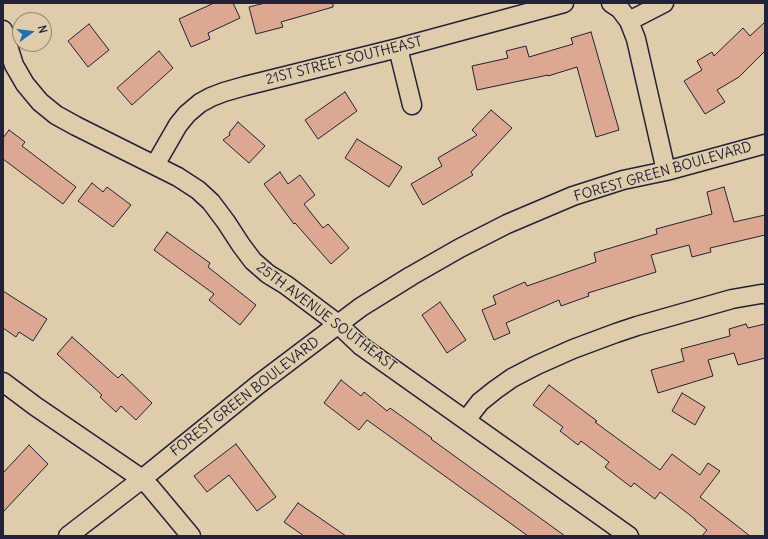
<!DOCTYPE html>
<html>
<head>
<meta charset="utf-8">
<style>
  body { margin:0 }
  #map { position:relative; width:768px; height:539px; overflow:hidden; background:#dfccaa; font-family:Delius,sans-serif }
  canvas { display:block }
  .frame { position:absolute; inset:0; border:4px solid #22223b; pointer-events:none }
  .north { position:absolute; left:12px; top:12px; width:40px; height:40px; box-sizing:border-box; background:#dfccaa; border:1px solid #93887e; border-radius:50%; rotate:76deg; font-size:11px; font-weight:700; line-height:16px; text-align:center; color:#22223b }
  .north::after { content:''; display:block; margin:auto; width:14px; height:18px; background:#1f6fb2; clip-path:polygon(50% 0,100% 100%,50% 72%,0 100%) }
</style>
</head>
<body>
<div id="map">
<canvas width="768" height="539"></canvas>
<div class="frame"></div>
<div class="north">N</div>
</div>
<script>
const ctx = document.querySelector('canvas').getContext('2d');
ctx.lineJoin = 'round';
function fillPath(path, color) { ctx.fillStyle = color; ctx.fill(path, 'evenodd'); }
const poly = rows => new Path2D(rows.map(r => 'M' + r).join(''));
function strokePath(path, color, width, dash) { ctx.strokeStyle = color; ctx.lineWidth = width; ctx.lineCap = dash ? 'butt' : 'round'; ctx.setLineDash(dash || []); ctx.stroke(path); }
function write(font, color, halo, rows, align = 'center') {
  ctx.font = font + ' Delius,sans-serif'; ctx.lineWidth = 3; ctx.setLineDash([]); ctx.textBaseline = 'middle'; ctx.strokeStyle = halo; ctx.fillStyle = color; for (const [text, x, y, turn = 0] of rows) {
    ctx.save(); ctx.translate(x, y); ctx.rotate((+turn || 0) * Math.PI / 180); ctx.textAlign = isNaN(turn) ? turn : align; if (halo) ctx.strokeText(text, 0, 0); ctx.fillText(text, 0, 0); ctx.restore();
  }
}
const building = poly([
  [214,3,233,3,240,18,208,33,210,39,191,47,179,19,214,3],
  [265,3,333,3,333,7,281,22,283,27,256,34,249,7,265,3],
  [765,22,765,51,739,77,717,90,725,102,705,114,684,81,702,70,697,61,712,52,714,56,743,28,750,36,765,22],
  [89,24,109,50,88,67,68,41,89,24],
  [591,32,619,130,596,137,577,67,548,76,548,75,477,90,472,66,508,58,506,51,526,46,529,57,573,44,571,38,591,32],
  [159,51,173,68,132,105,117,88,159,51],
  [345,92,357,111,318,139,305,120,345,92],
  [491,110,512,128,471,172,473,175,423,205,411,184,442,166,438,158,477,135,472,130,491,110],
  [238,122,265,146,249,163,223,140,230,135,229,133,238,122],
  [9,130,25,142,22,146,76,187,63,204,3,159,3,138,9,130],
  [357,139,402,167,389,187,345,158,357,139],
  [280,172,288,184,300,175,315,195,304,204,323,228,328,224,349,248,331,264,295,223,294,224,264,184,280,172],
  [92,183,103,192,107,187,131,205,113,227,78,201,92,183],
  [724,187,734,222,765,215,765,235,710,248,711,252,692,257,689,245,651,255,656,272,588,293,589,296,561,306,559,300,506,323,510,333,494,340,482,310,496,304,493,296,525,282,527,286,596,262,594,253,657,234,656,229,712,214,707,192,724,187],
  [167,232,210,263,208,267,256,305,240,325,209,300,214,294,154,250,167,232],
  [3,291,47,319,33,341,19,332,16,337,3,328,3,291],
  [440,302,466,340,447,353,422,315,440,302],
  [746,324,748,328,765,324,765,358,738,365,734,353,708,360,713,376,658,393,651,370,684,361,681,349,730,336,729,329,746,324],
  [72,337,118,378,122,374,152,403,136,420,121,406,116,412,100,397,102,395,57,354,72,337],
  [341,380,361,396,364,392,387,411,390,408,432,438,431,439,565,536,528,536,367,420,359,430,324,403,341,380],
  [549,385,597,421,595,422,660,470,672,454,700,475,708,463,720,471,700,497,750,536,702,536,707,530,695,520,695,519,660,492,655,499,634,483,631,487,605,467,609,462,581,441,578,445,560,431,563,427,533,405,549,385],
  [682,393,705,407,695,425,672,411,682,393],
  [236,444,276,497,257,511,229,475,207,492,194,476,236,444],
  [29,445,48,464,3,512,3,473,29,445],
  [298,503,346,536,304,536,284,522,298,503]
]);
const street = poly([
  [611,3,620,9,629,21,636,39,666,171],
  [629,21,664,3],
  [3,30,14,65,25,84,40,102,56,115,76,126,178,177,198,190,211,202,226,222,241,245,253,261,268,274,286,285,338,324,361,346,629,536],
  [398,48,412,105],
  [155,165,178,125,187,114,200,103,211,97,224,92,245,86,398,48,564,3],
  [3,382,35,406,142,479,151,488,191,536],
  [466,420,480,402,495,390,512,378,537,365,573,349,616,333,637,326,732,299,761,294,765,294],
  [68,536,142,479,259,384,361,307,411,276,460,248,507,224,573,196,623,180,666,171,765,144]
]);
const streetNames = [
  ["21ST STREET SOUTHEAST",344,61,-14],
  ["FOREST GREEN BOULEVARD",663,172,-16],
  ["25TH AVENUE SOUTHEAST",326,317,37],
  ["FOREST GREEN BOULEVARD",245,397,-38]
];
fillPath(building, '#dda892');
strokePath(building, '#22223b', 1);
strokePath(street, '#22223b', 21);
strokePath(street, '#dfccaa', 18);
write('14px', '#22223b', '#dfccaa', streetNames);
</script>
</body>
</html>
